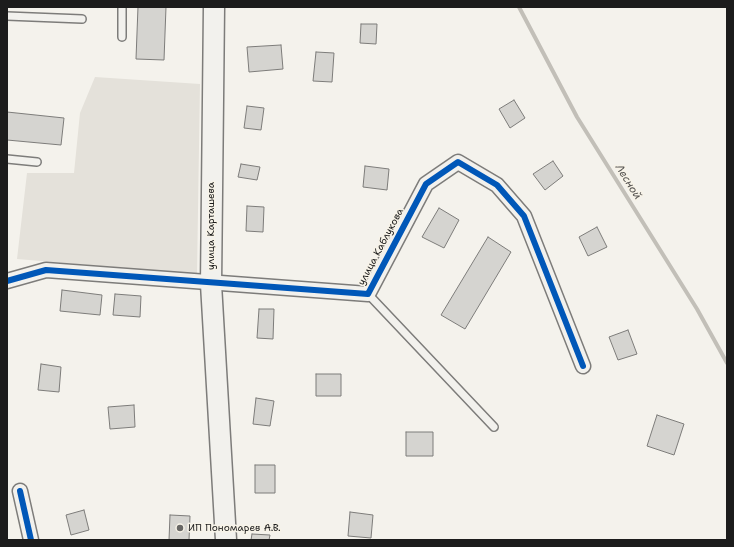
<!DOCTYPE html>
<html>
<head>
<meta charset="utf-8">
<style>
  body { margin:0 }
  #map { position:relative; width:734px; height:547px; overflow:hidden; background:#f4f2ec; font-family:"Shantell Sans",sans-serif }
  canvas { display:block }
  .frame { position:absolute; inset:0; border:8px solid #1c1c1c; pointer-events:none }
</style>
</head>
<body>
<div id="map">
<canvas width="734" height="547"></canvas>
<div class="frame"></div>
</div>
<script>
const ctx = document.querySelector('canvas').getContext('2d');
ctx.lineJoin = 'round';
function fillPath(path, color) { ctx.fillStyle = color; ctx.fill(path, 'evenodd'); }
const poly = rows => new Path2D(rows.map(r => 'M' + r).join(''));
function strokePath(path, color, width, dash) { ctx.strokeStyle = color; ctx.lineWidth = width; ctx.lineCap = dash ? 'butt' : 'round'; ctx.setLineDash(dash || []); ctx.stroke(path); }
function write(font, color, halo, rows, align = 'center') {
  ctx.font = font + ' "Shantell Sans",sans-serif'; ctx.lineWidth = 3; ctx.setLineDash([]); ctx.textBaseline = 'middle'; ctx.strokeStyle = halo; ctx.fillStyle = color; for (const [text, x, y, turn = 0] of rows) {
    ctx.save(); ctx.translate(x, y); ctx.rotate((+turn || 0) * Math.PI / 180); ctx.textAlign = isNaN(turn) ? turn : align; if (halo) ctx.strokeText(text, 0, 0); ctx.fillText(text, 0, 0); ctx.restore();
  }
}
const green = poly([
  [95,77,200,84,197,274,17,259,27,173,74,173,80,113]
]);
const stream = poly([
  [519,7,577,117,697,309,727,363]
]);
const building = poly([
  [138,7,166,7,164,60,136,59,138,7],
  [361,24,377,24,376,44,360,43,361,24],
  [281,45,283,69,249,72,247,47,281,45],
  [316,52,334,53,332,82,313,81,316,52],
  [514,100,525,118,510,128,499,109,514,100],
  [247,106,264,108,261,130,244,128,247,106],
  [7,112,64,118,61,145,7,140,7,112],
  [553,161,563,176,545,190,533,174,553,161],
  [241,164,260,167,257,180,238,177,241,164],
  [365,166,389,169,387,190,363,187,365,166],
  [247,206,264,207,263,232,246,231,247,206],
  [439,208,459,220,444,248,422,237,439,208],
  [597,227,607,247,588,256,579,237,597,227],
  [488,237,511,252,465,329,441,315,488,237],
  [62,290,102,295,100,315,60,311,62,290],
  [115,294,141,296,140,317,113,315,115,294],
  [259,309,274,309,273,339,257,338,259,309],
  [628,330,637,354,618,360,609,337,628,330],
  [41,364,61,367,59,392,38,390,41,364],
  [316,374,341,374,341,396,316,396,316,374],
  [256,398,274,401,270,426,253,424,256,398],
  [134,405,135,427,110,429,108,407,134,405],
  [657,415,684,424,674,455,647,446,657,415],
  [406,432,433,432,433,456,406,456,406,432],
  [255,465,275,465,275,493,255,493,255,465],
  [84,510,89,530,71,535,66,515,84,510],
  [350,512,373,515,371,538,348,536,350,512],
  [170,515,190,516,189,540,169,540,170,515],
  [252,534,270,535,269,540,251,540,252,534]
]);
const service = poly([
  [122,7,122,37],
  [7,16,82,19],
  [7,159,37,162],
  [368,294,494,427]
]);
const minor = poly([
  [7,281,46,270,368,294,426,184,458,162,497,185,524,216,583,366],
  [20,491,31,540]
]);
const secondary = poly([
  [214,7,211,284,226,540]
]);
const cycleway = poly([
  [7,281,46,270,368,294,426,184,458,162,497,185,524,216,583,366],
  [20,491,31,540]
]);
const markers = [
  [180,528,4,"#686765"]
];
const streetNames = [
  ["улица Карташева",211,226,-90],
  ["улица Каблукова",381,247,-62]
];
const poiNames = [
  ["ИП Пономарев А.В.",188,528]
];
const waterNames = [
  ["Лесной",628,182,58]
];
fillPath(green, '#e4e1da');
strokePath(stream, '#c2bfb8', 4);
fillPath(building, '#d5d4d0');
strokePath(building, '#7d7c7a', 1);
strokePath(service, '#7d7c7a', 10);
strokePath(minor, '#7d7c7a', 17);
strokePath(secondary, '#7d7c7a', 23);
strokePath(service, '#f2f1ed', 7);
strokePath(minor, '#f2f1ed', 14);
strokePath(secondary, '#f2f1ed', 20);
strokePath(cycleway, '#0057b8', 6);
for (const [x, y, r, color] of markers) { const dot = new Path2D(); dot.arc(x, y, r, 0, 2 * Math.PI); ctx.fillStyle = color; ctx.fill(dot); strokePath(dot, '#f7f3e8', 1.5); }
write('10px', '#1c1c1c', '#f7f3e8', streetNames);
write('10px', '#1c1c1c', '#f7f3e8', poiNames, 'left');
write('italic 11px', '#565452', '#f7f3e8', waterNames);
</script>
</body>
</html>
